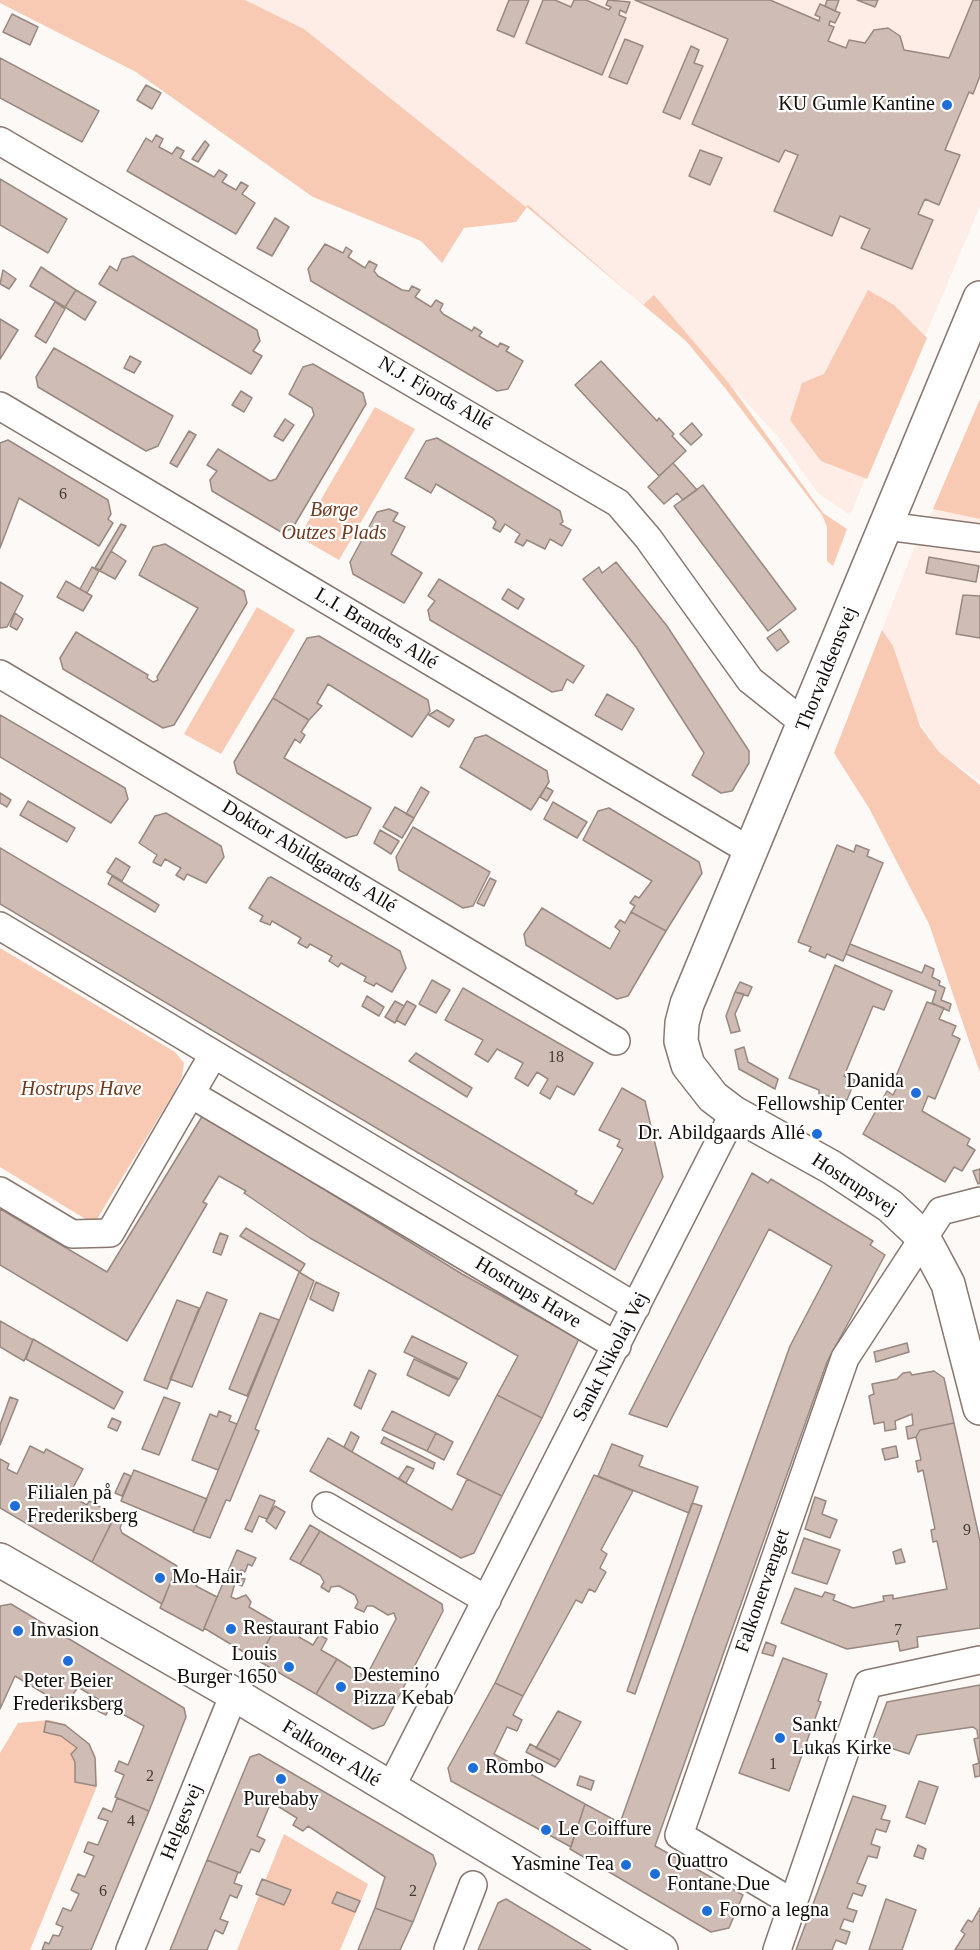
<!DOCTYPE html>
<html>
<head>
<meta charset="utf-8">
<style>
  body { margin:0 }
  canvas { display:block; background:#fdf9f7 }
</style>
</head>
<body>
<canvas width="980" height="1950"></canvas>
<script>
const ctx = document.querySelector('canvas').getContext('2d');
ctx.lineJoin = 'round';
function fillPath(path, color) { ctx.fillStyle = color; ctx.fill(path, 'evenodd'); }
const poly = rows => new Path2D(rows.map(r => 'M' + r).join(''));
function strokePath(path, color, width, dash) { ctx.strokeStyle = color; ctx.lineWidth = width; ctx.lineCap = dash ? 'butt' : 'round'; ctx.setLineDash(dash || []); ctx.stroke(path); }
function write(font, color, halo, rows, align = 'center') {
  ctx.font = font + ' "Times New Roman",serif'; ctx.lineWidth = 4.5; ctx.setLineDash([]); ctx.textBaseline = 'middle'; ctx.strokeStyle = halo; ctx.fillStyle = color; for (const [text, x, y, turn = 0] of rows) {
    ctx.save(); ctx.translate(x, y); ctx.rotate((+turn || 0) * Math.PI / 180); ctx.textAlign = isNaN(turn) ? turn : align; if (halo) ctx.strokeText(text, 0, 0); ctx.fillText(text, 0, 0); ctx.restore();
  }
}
const built = poly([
  [245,0,980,0,980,206,850,515,818,493,778,437,683,332,643,305,526,207,304,29],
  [980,399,980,781,939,752,915,715,893,646,882,630,916,543,937,502]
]);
const green = poly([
  [0,0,245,0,304,29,526,207,528,205,643,305,654,295,728,382,823,513,847,529,833,566,827,561,827,527,822,515,725,388,686,341,527,207,516,222,464,228,442,263,421,241,313,197,136,72,0,3],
  [868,290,894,305,927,338,867,479,821,461,790,420,802,383,824,374],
  [980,399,980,519,933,509],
  [375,407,415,429,339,560,299,537],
  [257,607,295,630,221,754,184,734],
  [882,630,893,646,920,726,939,752,980,785,980,1073,929,924,869,808,834,753],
  [0,948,175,1052,184,1063,182,1077,173,1094,97,1219,87,1220,0,1167],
  [49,1720,65,1724,90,1744,96,1757,97,1786,30,1950,0,1950,0,1753,18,1723],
  [284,1834,368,1884,340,1950,237,1950]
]);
const building = poly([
  [509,0,529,0,514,37,497,30,509,0],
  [543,0,555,0,571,7,574,0,586,0,609,10,611,7,606,5,608,0,630,2,626,13,620,10,619,15,626,18,602,75,526,43,543,0],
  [635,0,770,0,819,21,820,17,815,15,820,4,840,13,835,23,830,21,829,25,834,27,828,41,846,48,849,40,865,43,874,30,888,28,900,36,904,50,949,58,973,0,980,0,980,76,973,94,969,92,945,150,960,155,939,205,925,199,918,214,933,220,912,269,861,248,870,229,840,216,832,236,774,211,798,155,785,150,779,162,692,124,728,39,635,0],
  [827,0,839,0,835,11,825,6,827,0],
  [857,0,878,0,875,7,857,0],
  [12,14,38,27,30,45,3,32,12,14],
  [625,39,643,46,627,84,609,77,625,39],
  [691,46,699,50,694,63,703,66,680,119,663,112,691,46],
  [0,58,99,111,82,142,0,98,0,58],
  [146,85,161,93,152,109,137,100,146,85],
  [156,135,163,139,159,147,172,154,177,147,184,151,180,158,214,177,219,170,227,175,222,182,236,190,241,182,248,186,242,194,255,203,236,234,127,171,146,138,152,142,156,135],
  [205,141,209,145,198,162,192,159,205,141],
  [700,150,722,158,710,185,689,176,700,150],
  [0,179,67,219,48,253,0,225,0,179],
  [275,218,289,227,272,256,257,248,275,218],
  [325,244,343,253,346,247,352,251,348,257,365,268,369,261,377,265,374,271,378,276,402,290,409,291,412,286,420,290,415,297,431,307,436,300,443,304,440,310,443,314,472,331,474,327,482,332,479,336,498,347,500,343,509,347,506,351,523,361,508,389,497,391,311,281,308,269,325,244],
  [133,256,257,330,260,341,253,351,262,356,251,374,99,284,110,266,117,271,122,259,133,256],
  [41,267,76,290,65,307,30,286,41,267],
  [3,270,16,279,9,289,0,284,3,270],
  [76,290,96,302,85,320,65,307,76,290],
  [55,302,65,309,46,343,35,336,55,302],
  [0,319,18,330,0,359,0,319],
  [54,348,173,416,158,446,146,451,38,387,36,377,54,348],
  [130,356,141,362,134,373,124,368,130,356],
  [601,361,657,421,659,418,674,434,672,436,686,451,659,476,575,385,601,361],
  [313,364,363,393,366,404,292,529,281,532,212,491,210,480,217,471,207,465,218,449,270,481,276,479,314,415,312,408,289,394,303,367,313,364],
  [241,391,252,398,244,412,232,405,241,391],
  [285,419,294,425,283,441,274,436,285,419],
  [692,423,702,435,691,445,680,434,692,423],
  [189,431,196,435,177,467,170,463,189,431],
  [437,438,560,511,563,522,560,524,571,530,562,546,550,539,545,549,527,540,523,546,515,542,520,534,505,524,500,532,493,528,496,522,493,518,436,484,431,493,405,478,426,441,437,438],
  [8,440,108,500,111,514,108,519,113,523,99,546,19,498,0,548,0,443,8,440],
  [673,463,697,490,683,500,677,493,664,504,648,487,673,463],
  [703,485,796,609,768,631,674,506,703,485],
  [389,509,398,513,393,521,405,527,391,554,422,573,404,603,353,574,350,562,377,512,389,509],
  [121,524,126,526,100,570,95,568,121,524],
  [165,544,244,591,247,603,174,725,163,728,63,669,60,658,76,632,148,675,147,678,153,682,158,680,157,677,198,608,139,575,153,547,165,544],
  [111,551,126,561,115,579,100,571,111,551],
  [929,557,979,566,976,582,926,573,929,557],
  [616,562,667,626,749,751,749,763,732,791,721,793,692,775,704,753,636,647,583,579,599,567,602,573,616,562],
  [92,567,99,571,87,593,80,589,92,567],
  [439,579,584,666,573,683,567,679,562,690,552,692,430,620,428,610,435,601,428,596,439,579],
  [66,581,92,596,83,611,57,597,66,581],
  [0,582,23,596,7,627,0,628,0,582],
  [508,589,524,599,518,609,502,599,508,589],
  [963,595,980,596,980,638,956,634,963,595],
  [15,613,23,619,17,630,10,626,15,613],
  [780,629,789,642,777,651,767,638,780,629],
  [319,636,428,700,430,711,412,737,328,684,317,703,322,706,309,720,273,698,307,638,319,636],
  [607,694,634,709,622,730,595,715,607,694],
  [273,698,309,720,301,732,305,735,300,743,295,739,284,758,371,808,357,835,346,838,237,773,234,762,273,698],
  [437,710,454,720,449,727,429,715,437,710],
  [0,715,125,788,128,799,111,823,0,757,0,715],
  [486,735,547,771,549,782,531,810,460,767,475,738,486,735],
  [421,787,429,792,414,818,406,814,421,787],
  [546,787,553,791,547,801,540,797,546,787],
  [0,793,11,800,7,807,0,803,0,793],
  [28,801,75,828,67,842,20,815,28,801],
  [553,802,587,822,577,838,544,819,553,802],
  [395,807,414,818,402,838,383,827,395,807],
  [609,808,699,862,702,873,666,931,631,912,635,906,630,903,635,896,639,898,652,881,583,840,598,811,609,808],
  [166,813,221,846,224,857,206,883,187,874,184,880,176,875,181,868,165,859,161,866,153,862,157,855,139,843,155,816,166,813],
  [413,827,490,872,473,906,463,908,399,870,396,857,413,827],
  [380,830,399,841,391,854,374,843,380,830],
  [837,845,854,852,856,845,869,850,867,856,883,863,843,961,827,954,825,958,809,951,811,947,798,942,837,845],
  [0,848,577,1191,575,1194,593,1204,623,1149,617,1146,620,1140,599,1130,622,1088,645,1101,663,1177,615,1270,0,904,0,848],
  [116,858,130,867,122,881,107,872,116,858],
  [112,876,159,905,155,912,108,884,112,876],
  [271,877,400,951,406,968,392,992,376,983,374,986,364,981,366,977,341,963,338,967,329,961,332,956,310,944,307,948,298,943,301,938,272,921,270,925,260,921,263,916,249,908,268,878,271,877],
  [490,878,496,881,484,906,477,903,490,878],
  [542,908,610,949,620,931,615,927,620,920,625,923,631,912,666,931,628,996,617,999,526,945,524,934,542,908],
  [850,944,922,973,925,965,934,969,932,977,940,981,939,985,945,988,941,1000,951,1004,949,1011,932,1003,936,991,846,954,850,944],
  [835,965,892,991,884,1010,873,1006,844,1076,855,1080,847,1100,819,1094,819,1090,789,1078,835,965],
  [432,980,450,990,436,1013,419,1004,432,980],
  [740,982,752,987,748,996,735,992,740,982],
  [463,988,593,1063,574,1095,557,1086,550,1099,540,1093,548,1079,537,1072,528,1086,515,1078,523,1063,497,1049,488,1062,475,1054,483,1040,445,1020,463,988],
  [735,992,744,994,735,1014,740,1031,731,1033,726,1016,735,992],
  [367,996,384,1007,379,1016,362,1006,367,996],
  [395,1001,404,1006,395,1023,385,1017,395,1001],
  [407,1001,416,1006,405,1025,396,1020,407,1001],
  [927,1002,944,1008,939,1019,956,1026,952,1035,960,1039,935,1099,928,1096,922,1111,970,1139,967,1145,975,1150,962,1171,954,1167,945,1182,863,1134,887,1091,893,1095,899,1083,894,1081,927,1002],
  [744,1047,748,1062,778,1079,775,1089,739,1069,735,1050,744,1047],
  [416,1053,472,1088,467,1097,409,1061,416,1053],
  [203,1115,462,1274,579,1339,542,1418,497,1395,518,1356,310,1238,244,1193,246,1191,219,1176,203,1202,207,1204,127,1341,0,1265,0,1209,107,1272,203,1115],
  [980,1169,980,1183,978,1184,973,1171,980,1169],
  [752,1173,768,1183,771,1179,873,1241,870,1245,885,1255,827,1362,655,1846,743,1895,729,1928,711,1932,570,1849,585,1804,620,1823,790,1346,832,1266,769,1229,667,1427,629,1414,752,1173],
  [246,1228,305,1264,300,1272,240,1236,246,1228],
  [220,1233,228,1236,221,1255,213,1252,220,1233],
  [299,1272,314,1281,255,1429,259,1431,230,1501,226,1500,210,1538,193,1532,299,1272],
  [316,1282,339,1293,333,1311,310,1299,316,1282],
  [207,1292,227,1300,192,1387,170,1379,207,1292],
  [177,1300,199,1308,167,1389,144,1380,177,1300],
  [260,1313,279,1320,247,1396,229,1389,260,1313],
  [0,1321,33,1340,24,1361,0,1347,0,1321],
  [412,1336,467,1363,459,1379,404,1352,412,1336],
  [33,1339,123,1392,114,1409,26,1359,33,1339],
  [907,1343,909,1352,876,1362,874,1352,907,1343],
  [414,1359,458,1380,449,1396,407,1375,414,1359],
  [369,1370,376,1374,361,1409,354,1405,369,1370],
  [934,1371,944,1378,954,1423,920,1430,916,1437,908,1439,906,1427,913,1425,912,1414,895,1421,896,1429,885,1431,884,1422,874,1424,869,1396,874,1394,872,1384,897,1379,903,1373,910,1372,912,1375,934,1371],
  [497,1395,542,1418,502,1496,457,1474,497,1395],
  [10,1397,18,1400,0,1445,0,1425,10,1397],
  [164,1397,180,1403,159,1455,142,1449,164,1397],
  [219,1411,231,1416,229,1421,237,1424,218,1470,192,1460,210,1414,217,1417,219,1411],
  [392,1411,436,1433,427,1451,382,1430,392,1411],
  [112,1418,121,1422,117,1431,108,1427,112,1418],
  [954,1423,980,1541,980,1628,917,1637,918,1647,900,1651,898,1641,847,1649,781,1623,795,1588,822,1597,825,1592,835,1595,833,1600,853,1608,884,1601,883,1596,893,1595,893,1599,947,1589,937,1541,933,1542,931,1530,935,1529,923,1470,918,1472,916,1461,921,1460,916,1437,920,1430,954,1423],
  [351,1432,359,1437,352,1452,344,1447,351,1432],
  [436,1433,453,1442,444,1460,427,1451,436,1433],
  [384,1437,435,1463,433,1469,381,1443,384,1437],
  [328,1438,452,1510,467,1479,502,1496,474,1553,461,1558,310,1471,328,1438],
  [612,1444,643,1456,639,1466,698,1487,689,1513,598,1476,612,1444],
  [30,1446,44,1453,46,1449,83,1469,69,1495,87,1505,89,1501,104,1509,100,1518,111,1524,92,1562,0,1508,0,1459,9,1464,7,1469,17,1474,30,1446],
  [896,1446,898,1457,885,1460,882,1449,896,1446],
  [407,1466,414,1469,406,1483,399,1478,407,1466],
  [134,1470,207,1499,193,1531,121,1501,134,1470],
  [124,1473,131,1476,122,1496,115,1493,124,1473],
  [594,1475,633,1491,601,1550,607,1554,600,1568,606,1572,595,1592,589,1589,582,1603,576,1600,523,1696,495,1683,594,1475],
  [260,1495,275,1501,267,1519,259,1516,252,1532,245,1529,260,1495],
  [815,1497,826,1501,822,1514,837,1520,830,1538,805,1529,815,1497],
  [692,1503,702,1506,635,1694,627,1691,692,1503],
  [275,1506,285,1512,276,1529,266,1521,275,1506],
  [115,1515,124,1518,120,1528,122,1533,177,1566,162,1604,92,1562,115,1515],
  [310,1525,320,1531,300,1564,290,1559,310,1525],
  [320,1531,442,1604,443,1611,384,1725,373,1729,316,1694,337,1659,367,1678,370,1675,368,1673,396,1619,394,1613,388,1615,373,1606,367,1606,364,1612,355,1608,358,1602,355,1595,339,1586,331,1587,329,1592,321,1587,324,1582,320,1575,300,1564,320,1531],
  [804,1538,840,1550,827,1584,792,1573,804,1538],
  [901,1549,905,1562,896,1564,893,1552,901,1549],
  [237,1550,256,1558,252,1566,248,1564,245,1572,241,1570,239,1577,245,1579,242,1586,235,1583,231,1597,236,1599,246,1595,251,1602,249,1607,278,1624,257,1660,204,1628,237,1550],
  [174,1574,188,1581,190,1576,199,1581,196,1586,217,1597,203,1631,160,1608,174,1574],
  [11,1604,184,1708,186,1717,149,1811,115,1797,124,1775,115,1771,119,1761,128,1765,144,1726,110,1707,106,1715,96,1710,101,1701,78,1687,65,1706,15,1676,0,1709,0,1606,11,1604],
  [298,1622,306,1626,299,1637,313,1645,319,1635,327,1639,321,1650,337,1659,316,1694,257,1660,278,1624,291,1633,298,1622],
  [766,1642,776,1646,773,1656,762,1653,766,1642],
  [783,1658,827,1674,818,1701,821,1702,789,1791,739,1773,783,1658],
  [495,1683,523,1696,513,1715,522,1720,517,1731,507,1727,494,1754,585,1804,571,1847,451,1781,448,1768,495,1683],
  [980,1685,980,1776,975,1777,973,1765,979,1763,974,1739,978,1738,977,1730,973,1727,917,1735,909,1754,872,1742,887,1702,980,1685],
  [558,1711,581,1722,560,1760,536,1748,558,1711],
  [46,1721,65,1725,89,1744,95,1758,96,1786,75,1782,75,1762,71,1754,77,1748,61,1736,44,1732,46,1721],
  [530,1744,560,1760,555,1767,526,1752,530,1744],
  [259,1754,433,1855,436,1864,413,1922,375,1908,385,1877,308,1826,303,1831,293,1825,297,1818,271,1802,257,1836,265,1840,259,1852,251,1849,240,1873,207,1860,250,1757,259,1754],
  [580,1776,594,1781,591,1790,577,1785,580,1776],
  [919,1781,938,1787,925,1824,906,1817,919,1781],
  [853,1796,886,1806,881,1819,890,1821,886,1832,876,1829,871,1844,880,1847,877,1858,868,1856,857,1883,866,1886,862,1896,853,1893,847,1908,857,1911,853,1922,844,1919,840,1929,850,1932,846,1944,836,1940,832,1950,796,1950,853,1796],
  [117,1798,149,1811,91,1950,42,1950,45,1942,49,1944,53,1935,59,1936,63,1927,56,1924,63,1908,71,1911,79,1894,71,1890,78,1874,85,1877,94,1856,84,1852,88,1842,98,1845,108,1821,98,1818,103,1808,112,1812,117,1798],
  [918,1845,926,1849,923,1859,914,1856,918,1845],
  [207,1860,238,1872,234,1883,242,1886,237,1898,230,1895,220,1919,228,1922,223,1934,215,1930,207,1950,170,1950,207,1860],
  [262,1879,291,1890,284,1905,256,1894,262,1879],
  [337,1892,360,1901,355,1912,332,1903,337,1892],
  [506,1899,591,1950,478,1950,498,1903,506,1899],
  [886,1899,916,1910,902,1950,869,1950,886,1899],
  [375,1908,413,1922,400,1950,358,1950,375,1908],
  [980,1908,980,1950,955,1950,965,1934,961,1931,968,1920,972,1922,980,1908]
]);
const street = poly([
  [0,141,618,503,648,538,750,680,804,723],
  [0,406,752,852],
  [886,526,980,538],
  [0,674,616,1041],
  [0,926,636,1307],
  [191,1094,617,1346],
  [0,1191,72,1234,110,1233,213,1055],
  [326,1506,487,1600],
  [390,1789,734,1113],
  [793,1903,679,1835,845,1358,941,1211,980,1201],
  [130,1950,234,1694],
  [448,1950,473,1885],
  [777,1950,868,1684,980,1660]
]);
const secondary = poly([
  [980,298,687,1004,682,1023,681,1041,688,1065,713,1097,734,1113,831,1167,890,1206,923,1237,948,1284,980,1408],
  [0,1560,234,1694,661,1950]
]);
const markers = [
  [947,105,6,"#1e6ed9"],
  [916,1093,6,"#1e6ed9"],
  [817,1134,6,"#1e6ed9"],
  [15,1506,6,"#1e6ed9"],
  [160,1578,6,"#1e6ed9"],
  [231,1629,6,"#1e6ed9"],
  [18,1631,6,"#1e6ed9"],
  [68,1661,6,"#1e6ed9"],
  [289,1667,6,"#1e6ed9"],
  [341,1687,6,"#1e6ed9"],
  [780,1738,6,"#1e6ed9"],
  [473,1768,6,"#1e6ed9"],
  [281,1779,6,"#1e6ed9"],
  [546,1830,6,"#1e6ed9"],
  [626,1865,6,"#1e6ed9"],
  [655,1874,6,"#1e6ed9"],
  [707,1911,6,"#1e6ed9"]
];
const numberNames = [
  ["6",63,495],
  ["18",556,1058],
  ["9",967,1531],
  ["7",898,1631],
  ["1",773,1765],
  ["2",150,1777],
  ["4",131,1822],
  ["6",103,1892],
  ["2",413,1892]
];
const poiNames = [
  ["KU Gumle Kantine",935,105,"right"],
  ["Danida",904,1082,"right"],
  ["Fellowship Center",904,1105,"right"],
  ["Dr. Abildgaards Allé",805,1134,"right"],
  ["Filialen på",27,1494],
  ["Frederiksberg",27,1517],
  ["Mo-Hair",172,1578],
  ["Restaurant Fabio",243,1629],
  ["Invasion",30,1631],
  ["Louis",277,1655,"right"],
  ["Burger 1650",277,1678,"right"],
  ["Destemino",353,1676],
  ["Pizza Kebab",353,1699],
  ["Peter Beier",68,1682,"center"],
  ["Frederiksberg",68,1705,"center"],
  ["Sankt",792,1726],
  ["Lukas Kirke",792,1749],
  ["Rombo",485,1768],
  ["Purebaby",281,1800,"center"],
  ["Le Coiffure",558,1830],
  ["Quattro",667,1862],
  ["Fontane Due",667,1885],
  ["Yasmine Tea",614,1865,"right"],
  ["Forno a legna",719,1911]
];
const streetNames = [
  ["N.J. Fjords Allé",435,394,30],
  ["L.I. Brandes Allé",376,629,31],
  ["Thorvaldsensvej",827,669,-68],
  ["Doktor Abildgaards Allé",309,857,31],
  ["Hostrupsvej",854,1185,33],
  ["Hostrups Have",528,1293,31],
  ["Sankt Nikolaj Vej",611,1357,-63],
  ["Falkonervænget",763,1591,-71],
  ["Falkoner Allé",331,1754,31],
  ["Helgesvej",182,1822,-68]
];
const parkNames = [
  ["Børge",334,511],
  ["Outzes Plads",334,534],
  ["Hostrups Have",81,1090]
];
fillPath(built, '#fdede6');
fillPath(green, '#f8cab4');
fillPath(building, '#cfbdb5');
strokePath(building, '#998880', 1.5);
strokePath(street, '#88776f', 30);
strokePath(secondary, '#88776f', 36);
strokePath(street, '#fff', 27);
strokePath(secondary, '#fff', 33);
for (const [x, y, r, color] of markers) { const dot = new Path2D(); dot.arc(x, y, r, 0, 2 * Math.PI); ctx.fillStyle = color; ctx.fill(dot); strokePath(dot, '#fff', 2); }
write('16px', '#423935', null, numberNames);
write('20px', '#130d0a', '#fff', poiNames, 'left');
write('20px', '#130d0a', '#fff', streetNames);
write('italic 20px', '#703a1c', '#fff', parkNames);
</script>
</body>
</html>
